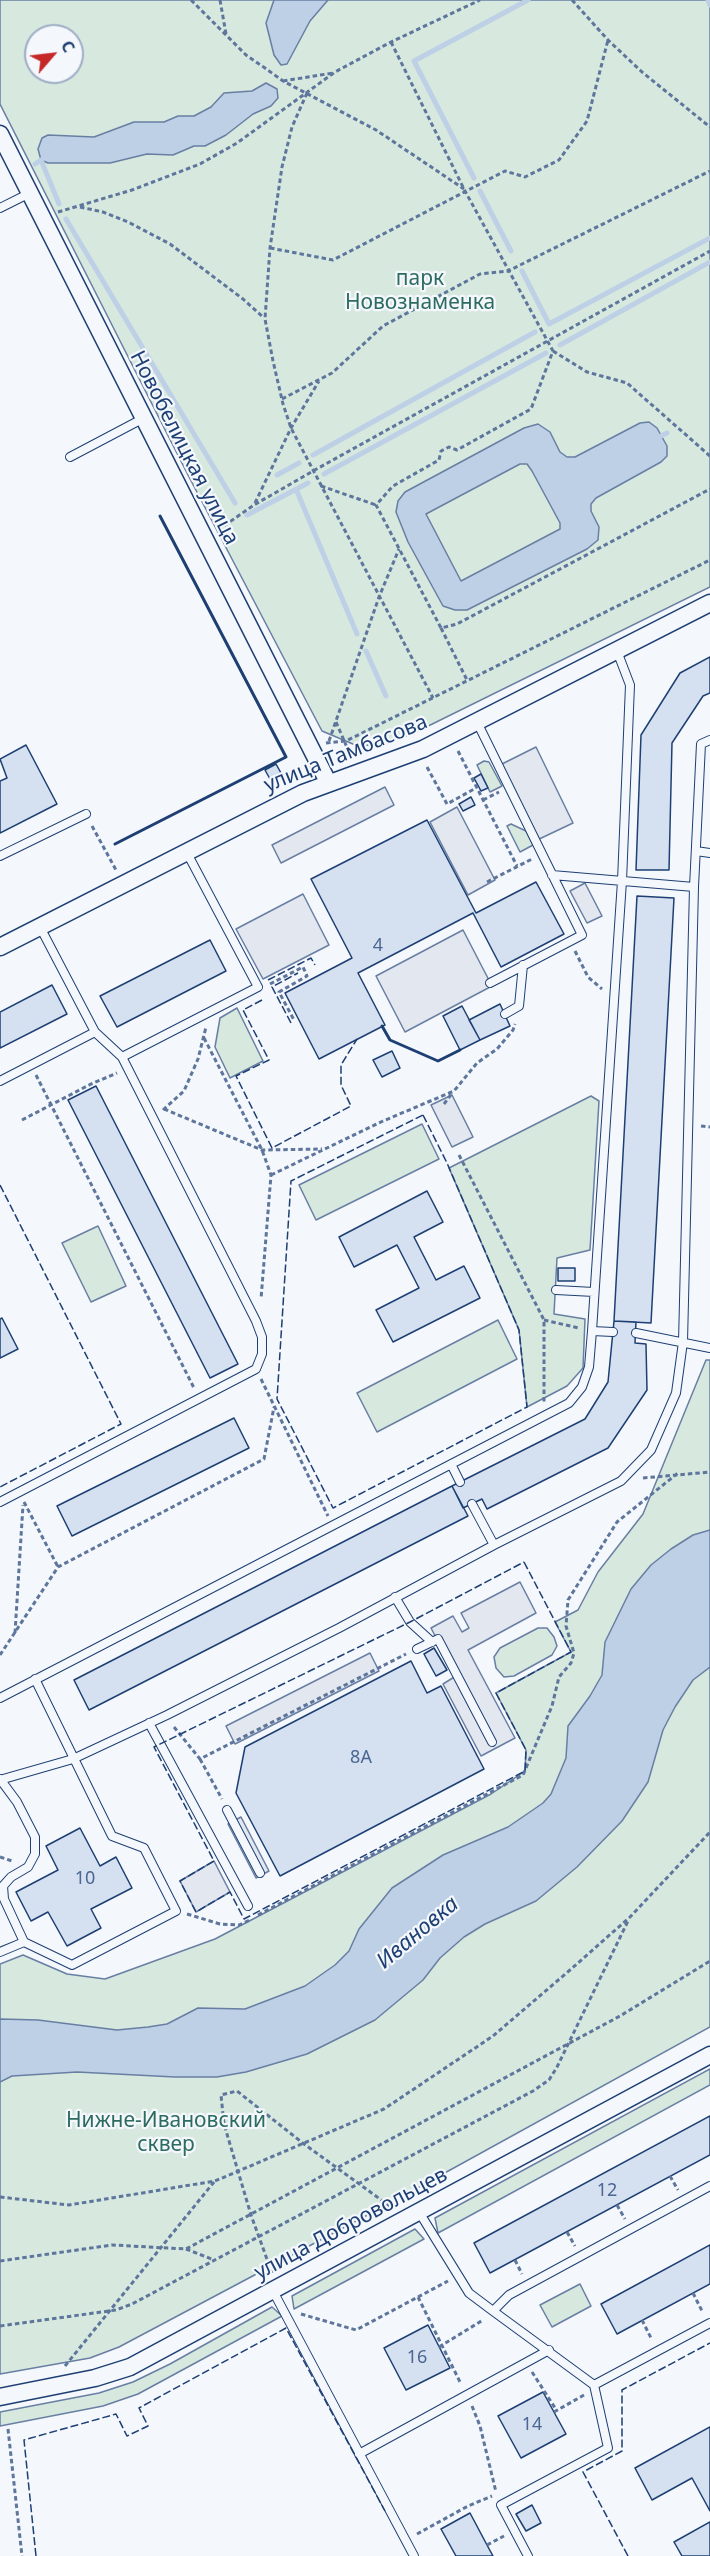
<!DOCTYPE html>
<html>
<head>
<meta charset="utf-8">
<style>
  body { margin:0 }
  #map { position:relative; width:710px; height:2556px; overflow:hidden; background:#f4f7fb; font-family:"Noto Sans",sans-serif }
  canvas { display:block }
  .north { position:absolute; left:24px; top:24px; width:60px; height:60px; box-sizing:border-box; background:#f4f7fb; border:2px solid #9eadc5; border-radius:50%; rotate:62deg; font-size:16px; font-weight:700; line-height:24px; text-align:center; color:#1d3f73 }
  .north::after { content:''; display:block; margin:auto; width:21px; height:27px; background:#c62828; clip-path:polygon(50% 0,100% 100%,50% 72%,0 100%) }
</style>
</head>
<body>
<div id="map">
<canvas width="710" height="2556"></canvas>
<div class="north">С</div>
</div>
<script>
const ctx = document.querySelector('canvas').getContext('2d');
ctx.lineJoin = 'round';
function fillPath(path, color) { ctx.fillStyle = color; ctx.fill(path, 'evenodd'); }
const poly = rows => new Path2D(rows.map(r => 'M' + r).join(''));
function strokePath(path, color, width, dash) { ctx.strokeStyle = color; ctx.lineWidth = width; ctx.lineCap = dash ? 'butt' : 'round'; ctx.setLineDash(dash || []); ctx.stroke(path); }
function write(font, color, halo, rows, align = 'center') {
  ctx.font = font + ' "Noto Sans",sans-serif'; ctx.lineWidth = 4.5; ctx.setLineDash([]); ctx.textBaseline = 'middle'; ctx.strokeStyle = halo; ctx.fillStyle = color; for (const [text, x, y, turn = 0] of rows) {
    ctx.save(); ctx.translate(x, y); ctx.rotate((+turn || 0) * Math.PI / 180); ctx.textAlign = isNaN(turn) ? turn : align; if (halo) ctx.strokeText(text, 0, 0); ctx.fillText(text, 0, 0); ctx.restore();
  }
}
const green = poly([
  [0,0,710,0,710,587,410,735,360,747,322,731,188,475,0,104,0,0],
  [36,36,72,36,72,72,36,72,36,36],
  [484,761,489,762,502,786,490,792,477,765,484,761],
  [511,824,526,831,533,845,520,852,507,826,511,824],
  [237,1008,263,1061,230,1078,215,1047,220,1018,237,1008],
  [591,1096,599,1101,590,1250,557,1258,554,1314,585,1319,583,1368,567,1386,527,1407,519,1330,449,1168,591,1096],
  [422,1124,439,1159,316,1220,299,1185,422,1124],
  [98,1226,126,1286,91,1302,62,1243,98,1226],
  [498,1320,517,1359,377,1432,357,1393,498,1320],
  [706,1360,710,1360,710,2027,392,2202,119,2347,90,2358,0,2374,0,1964,23,1955,67,1974,105,1979,215,1939,491,1794,525,1771,526,1750,496,1693,571,1652,555,1622,578,1610,598,1572,643,1514,706,1360],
  [538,1628,547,1628,554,1637,557,1646,552,1655,514,1676,504,1677,496,1668,494,1657,500,1648,538,1628],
  [710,2069,710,2085,438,2233,435,2218,710,2069],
  [415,2229,424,2239,294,2309,292,2296,415,2229],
  [580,2284,591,2306,552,2327,540,2305,580,2284],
  [272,2307,282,2316,138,2394,103,2406,0,2426,0,2412,99,2393,133,2382,170,2364,272,2307]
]);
const parking = poly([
  [536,747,573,823,535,841,498,766,536,747],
  [385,787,394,805,281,863,272,845,385,787],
  [457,807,495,880,468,895,430,822,457,807],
  [585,883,602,916,587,923,570,891,585,883],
  [303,894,329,945,263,979,236,929,303,894],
  [463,930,492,986,405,1032,376,976,463,930],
  [452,1095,473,1137,452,1147,431,1105,452,1095],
  [520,1582,536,1613,468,1650,515,1738,481,1756,443,1684,456,1676,431,1628,453,1616,462,1632,469,1628,461,1613,520,1582],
  [370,1653,379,1671,235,1744,226,1726,370,1653],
  [241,1817,269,1871,256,1878,228,1824,241,1817],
  [214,1861,230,1892,196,1912,180,1881,214,1861]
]);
const water = poly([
  [274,0,328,0,310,21,287,64,281,65,274,55,266,23,274,0],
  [266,83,277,89,278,98,271,106,253,114,226,135,205,146,194,146,173,155,147,154,110,163,48,163,41,160,38,149,42,138,48,135,94,137,134,122,164,122,178,116,194,116,211,107,224,93,252,91,266,83],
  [649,422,657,428,667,446,667,456,661,462,596,498,591,504,591,511,599,527,598,540,587,549,467,610,455,610,443,606,408,542,396,512,398,501,405,492,524,428,538,424,550,432,560,452,567,457,575,457,640,423,649,422],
  [520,464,527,464,532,471,560,523,560,529,461,581,426,514,520,464],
  [710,1530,710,1667,693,1680,675,1707,663,1730,648,1782,622,1821,577,1867,536,1901,485,1924,464,1937,440,1958,423,1980,375,2020,307,2054,246,2072,217,2077,175,2077,77,2072,12,2076,0,2082,0,2019,38,2020,117,2030,148,2027,167,2024,198,2008,245,2009,305,1986,335,1965,349,1951,359,1929,392,1888,443,1855,508,1827,543,1803,551,1794,566,1758,568,1726,590,1696,602,1675,605,1642,631,1589,651,1565,671,1549,693,1535,710,1530]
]);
const stream = poly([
  [708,0,710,5],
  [35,164,41,160,59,204],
  [474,178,414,61,528,0],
  [480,191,511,251],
  [66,219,235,503],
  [522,271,549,324,710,238],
  [560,345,710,262],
  [661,436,667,433],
  [313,455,535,332],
  [324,474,546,353],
  [277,475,299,463],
  [296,489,357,634],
  [247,515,308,483],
  [366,651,386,696]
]);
const building = poly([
  [710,657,710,693,703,696,672,743,669,870,636,870,641,735,680,673,710,657],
  [26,745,57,804,0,833,0,781,7,778,0,759,26,745],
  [276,764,281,773,270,779,265,770,276,764],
  [481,774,488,788,481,791,474,778,481,774],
  [471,797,475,805,463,811,459,804,471,797],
  [427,820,476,913,536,882,564,934,501,967,473,913,358,973,385,1025,319,1059,285,993,352,958,311,879,427,820],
  [637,896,674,898,651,1323,614,1321,637,896],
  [210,940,226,971,117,1027,100,996,210,940],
  [52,985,67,1014,0,1048,0,1012,52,985],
  [500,1004,510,1026,480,1040,469,1020,500,1004],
  [462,1006,480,1040,460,1050,443,1016,462,1006],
  [392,1051,400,1068,382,1077,373,1060,392,1051],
  [96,1086,238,1364,210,1378,68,1100,96,1086],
  [427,1191,443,1222,414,1237,436,1280,464,1266,480,1298,393,1342,376,1310,419,1288,397,1245,354,1267,339,1237,427,1191],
  [558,1268,575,1268,575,1281,558,1281,558,1268],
  [2,1318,18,1349,0,1358,0,1319,2,1318],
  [614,1321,636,1322,635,1343,646,1344,647,1390,608,1448,487,1509,482,1499,463,1508,452,1486,585,1419,608,1382,614,1321],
  [234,1418,249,1448,72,1536,57,1506,234,1418],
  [452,1486,468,1516,89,1710,74,1680,452,1486],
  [434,1648,447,1670,436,1676,424,1654,434,1648],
  [411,1661,427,1693,441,1686,484,1769,280,1876,236,1793,245,1747,411,1661],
  [80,1828,100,1866,116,1857,132,1888,91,1909,101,1928,67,1946,48,1912,31,1921,16,1892,58,1870,46,1846,80,1828],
  [710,2116,710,2155,490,2273,474,2243,710,2116],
  [710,2245,710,2284,617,2334,601,2304,710,2245],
  [428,2325,450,2368,406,2390,384,2348,428,2325],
  [543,2392,566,2434,521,2458,498,2416,543,2392],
  [710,2427,710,2511,692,2478,652,2500,635,2468,710,2427],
  [532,2505,541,2523,526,2531,516,2514,532,2505],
  [470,2513,487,2545,493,2556,456,2556,441,2529,470,2513],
  [710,2522,710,2556,682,2556,674,2542,710,2522]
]);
const path = poly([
  [191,0,246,55,265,68,283,81,376,130,464,189],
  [220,0,226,34],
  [572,0,608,40,642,72,710,127],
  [391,42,465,191,553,351,531,409,457,450,449,447,441,451,439,460,393,486,376,505,441,628,457,624,710,489],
  [283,81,333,73],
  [307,93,292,127,282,167,270,248,265,319,273,361,283,404,291,428,433,698],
  [80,207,103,212,128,222,170,244,243,299,264,318],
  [58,212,132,190,200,164,237,143,335,72,391,42,480,0],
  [270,248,333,260,505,171,525,177,559,160,587,121,608,40],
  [553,351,587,372,627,383,710,456],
  [282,399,332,373,383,326,480,274,508,271,710,171],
  [321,486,376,505],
  [255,503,291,428,319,381],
  [218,530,254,505,313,471,710,251],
  [441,628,467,680],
  [336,722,352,759],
  [329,741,379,597,399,549],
  [326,743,346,741,710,560],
  [458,751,517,866],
  [427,767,447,804,476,788],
  [483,800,499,792],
  [92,826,116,870],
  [487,882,532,859],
  [575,951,588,977,602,989],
  [270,984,303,967,307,976,279,992,294,1020],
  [204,1038,262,1150,271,1175,261,1299],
  [36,1075,194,1388],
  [444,1104,453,1092],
  [164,1109,262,1150,322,1149],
  [163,1110,184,1091,198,1059,206,1027],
  [22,1120,91,1084,117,1073],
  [701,1126,710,1127],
  [459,1155,544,1320,544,1403],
  [271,1175,383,1121,454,1091,477,1063,497,1049,513,1030,515,1024],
  [544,1320,579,1328],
  [261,1379,328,1516],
  [643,1478,710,1472],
  [24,1502,58,1567],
  [15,1633,23,1505],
  [0,1655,58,1567,264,1459,274,1407],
  [174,1727,200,1759,406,1654],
  [200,1759,222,1799],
  [0,1857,12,1861],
  [187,1914,220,1924,239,1925,250,1920],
  [258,1915,523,1775,552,1706,559,1677,571,1663,574,1653,566,1626,568,1600,617,1522,678,1473],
  [670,2176,678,2190],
  [0,2197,69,2205,215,2181,384,2109,493,2036,570,1970,630,1917,710,1832],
  [617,2205,625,2219],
  [567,2232,575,2246],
  [186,2249,214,2260],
  [515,2260,522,2274],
  [0,2261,112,2245,186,2249,620,2016,710,1961],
  [272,2273,251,2215,224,2124,221,2095,237,2091,304,2144,391,2207],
  [693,2293,703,2313],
  [418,2297,461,2384],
  [301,2314,356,2330,448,2281],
  [642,2320,652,2340],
  [0,2326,116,2310,132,2304,533,2091,549,2080,557,2067,629,1919],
  [439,2347,483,2320],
  [65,2366,214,2182],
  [532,2372,557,2411],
  [472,2406,480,2426,496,2492],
  [554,2412,584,2395],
  [8,2429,22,2556],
  [417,2534,468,2506,492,2496],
  [487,2545,504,2536]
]);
const lane = poly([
  [0,208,30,193],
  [70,457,144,418],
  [477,722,582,935,490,983],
  [696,851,710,853],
  [0,856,86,814],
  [694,887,701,744,710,740],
  [505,1014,519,1006,523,965],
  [95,1032,122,1057,258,987,186,851],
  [0,1081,95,1032,40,927],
  [556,1290,594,1292],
  [592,1331,613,1332],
  [636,1333,710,1348],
  [451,1464,460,1482],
  [0,1502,256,1369,262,1354,262,1337,256,1321,122,1057],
  [472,1504,494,1545],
  [395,1597,410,1622,432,1642],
  [417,1649,438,1639,492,1742],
  [0,1698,569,1403,582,1387,589,1367,592,1331,622,881,630,685,617,651],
  [149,1723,248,1906],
  [0,1779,17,1802,35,1837,35,1854,28,1867,11,1877,3,1886,4,1899,24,1942,72,1965,176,1911,144,1848,112,1836,35,1679],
  [0,1780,73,1759,167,1715,339,1628,494,1545,621,1481,651,1450,676,1393,683,1342,694,887,552,875],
  [227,1810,260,1873],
  [0,1952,24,1942],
  [419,2212,469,2293,493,2311,509,2295,710,2186],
  [273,2291,414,2556],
  [493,2311,594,2385],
  [359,2454,549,2350],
  [528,2556,501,2505,608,2448,594,2385,710,2323]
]);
const street = poly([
  [0,134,328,782],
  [0,947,303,793,423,749,710,603],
  [0,2397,95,2378,130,2367,710,2055]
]);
const fence = poly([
  [268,980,311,958,315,965],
  [262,1000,243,1010,269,1060,236,1076,272,1148,351,1106,341,1085,341,1065,357,1039],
  [291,1023,272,987,298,973],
  [423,1115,447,1163,519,1330,527,1407,333,1508,277,1399,291,1181,423,1115],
  [0,1185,121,1424,0,1487],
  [524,1562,571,1652,496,1693,526,1750,525,1771,244,1919,230,1892,196,1912,180,1881,214,1861,154,1747,410,1622,524,1562],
  [36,2556,24,2440,116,2414,127,2436,148,2426,139,2408,286,2328,385,2511],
  [628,2556,583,2472,622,2451,622,2390,710,2343]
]);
const wall = poly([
  [115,844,286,757,160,516],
  [382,1026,390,1040,438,1061,460,1050]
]);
const numberNames = [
  ["4",378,946],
  ["8А",361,1758],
  ["10",85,1879],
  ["12",607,2191],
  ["16",417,2358],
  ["14",532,2425]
];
const parkNames = [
  ["парк",420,279],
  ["Новознаменка",420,303],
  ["Нижне-Ивановский",166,2121],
  ["сквер",166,2145]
];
const streetNames = [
  ["Новобелицкая улица",184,448,63],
  ["улица Тамбасова",346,754,-22],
  ["улица Добровольцев",351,2224,-28]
];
const waterNames = [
  ["Ивановка",418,1933,-40]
];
fillPath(green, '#d7e8df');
strokePath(green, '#687fa3', 1.5);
fillPath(parking, '#e3e8f0');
strokePath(parking, '#687fa3', 1.5);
fillPath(water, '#bed0e5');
strokePath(water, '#687fa3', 1.5);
strokePath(stream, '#bed0e5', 5);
fillPath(building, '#d5e0f0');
strokePath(building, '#1d3f73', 1.5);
strokePath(lane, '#1d3f73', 10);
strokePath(street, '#1d3f73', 19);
strokePath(path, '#5e769c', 3, [4.5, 3]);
strokePath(lane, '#f4f7fb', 8);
strokePath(street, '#f4f7fb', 16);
strokePath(fence, '#1d3f73', 1.5, [8, 3]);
strokePath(wall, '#1d3f73', 3);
write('18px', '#4b6792', null, numberNames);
write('21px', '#2c6c60', '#f4f7fb', parkNames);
write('21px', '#1d3f73', '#f4f7fb', streetNames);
write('italic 22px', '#1d3f73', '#f4f7fb', waterNames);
</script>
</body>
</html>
